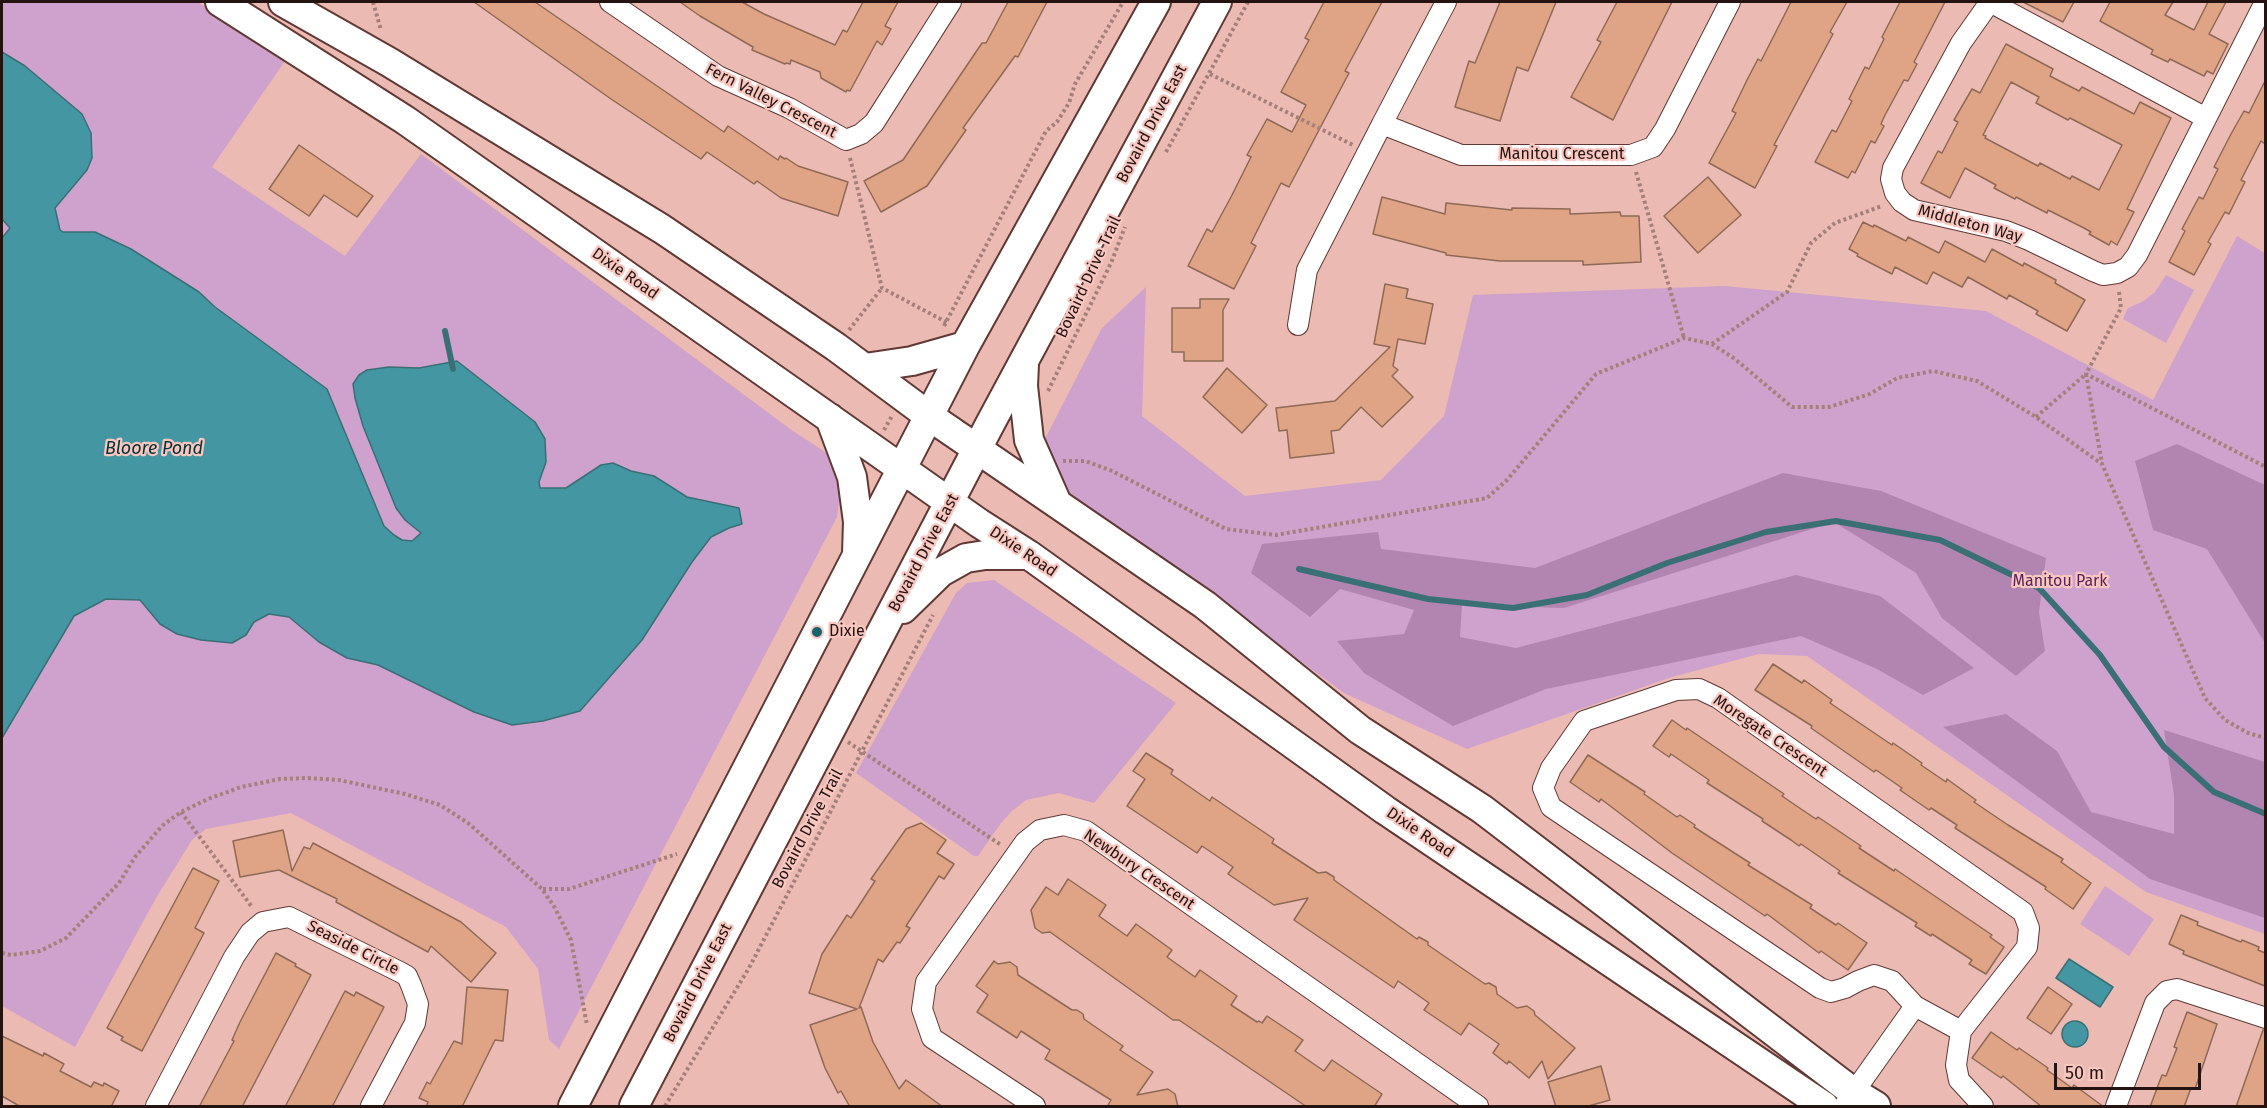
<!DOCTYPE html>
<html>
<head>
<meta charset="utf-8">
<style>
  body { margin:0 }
  #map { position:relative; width:2267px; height:1108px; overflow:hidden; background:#ebbab3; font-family:"Fira Sans",sans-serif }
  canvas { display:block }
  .frame { position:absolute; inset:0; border:3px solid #241311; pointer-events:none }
  .scale { position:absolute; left:2054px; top:1063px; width:147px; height:27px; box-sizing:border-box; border:3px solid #241311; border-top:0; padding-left:8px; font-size:18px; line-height:21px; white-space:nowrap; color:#241311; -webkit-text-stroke:4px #f8c7c0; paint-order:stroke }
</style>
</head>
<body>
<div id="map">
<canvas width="2267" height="1108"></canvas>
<div class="frame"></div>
<div class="scale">50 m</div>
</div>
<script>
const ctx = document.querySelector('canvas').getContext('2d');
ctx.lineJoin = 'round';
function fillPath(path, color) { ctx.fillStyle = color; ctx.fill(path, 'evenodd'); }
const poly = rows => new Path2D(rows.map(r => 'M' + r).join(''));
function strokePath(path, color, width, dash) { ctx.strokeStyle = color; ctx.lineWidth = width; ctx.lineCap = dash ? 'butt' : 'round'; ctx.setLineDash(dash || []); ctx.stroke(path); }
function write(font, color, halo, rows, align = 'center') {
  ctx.font = font + ' "Fira Sans",sans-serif'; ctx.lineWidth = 4.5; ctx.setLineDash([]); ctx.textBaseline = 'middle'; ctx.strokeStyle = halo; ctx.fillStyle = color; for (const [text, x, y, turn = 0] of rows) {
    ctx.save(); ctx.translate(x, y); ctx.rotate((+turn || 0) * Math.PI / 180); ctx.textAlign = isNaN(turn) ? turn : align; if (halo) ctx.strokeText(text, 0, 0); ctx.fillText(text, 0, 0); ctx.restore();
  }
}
const green = poly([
  [2,2,198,2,285,61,212,167,345,256,421,154,790,429,848,467,843,472,837,517,559,1049,549,1040,538,969,506,927,291,813,206,829,192,840,156,898,75,1047,2,1006],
  [2237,236,2266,254,2265,934,2146,892,1807,656,1759,654,1672,677,1467,749,1344,693,1146,548,1030,468,1102,328,1146,287,1142,416,1245,496,1381,480,1444,416,1473,295,1725,286,1986,311,2153,400],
  [2166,275,2194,290,2166,343,2123,319,2128,308,2142,302,2155,292],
  [994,580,1176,703,1094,803,1059,793,1026,800,1012,811,1001,823,978,856,974,856,856,773,956,593,967,583],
  [2105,886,2154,919,2129,956,2080,924]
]);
const forest = poly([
  [2177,444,2265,485,2265,643,2207,549,2153,530,2135,461],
  [1783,473,1881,491,2046,558,2039,612,2045,651,2016,676,1942,618,1916,573,1834,522,1564,608,1462,605,1460,637,1516,648,1796,575,1880,596,1974,668,1923,695,1877,669,1801,636,1546,689,1453,726,1364,673,1337,641,1404,634,1414,610,1340,589,1310,617,1251,573,1262,544,1378,532,1381,549,1535,568],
  [2006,714,2057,751,2091,812,2174,834,2174,795,2164,730,2265,762,2265,918,2150,879,1943,727]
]);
const water = poly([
  [2,52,25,66,82,114,91,133,92,158,87,170,55,208,60,230,63,232,95,232,131,249,199,292,215,307,327,389,384,526,394,535,402,540,412,541,421,533,405,520,396,508,363,426,355,398,353,384,359,375,367,370,389,367,419,368,457,361,535,422,545,439,546,462,539,482,540,488,566,488,601,465,613,463,631,471,654,476,687,497,739,508,742,524,729,528,711,537,692,562,642,640,580,711,543,721,512,725,474,712,378,665,347,658,319,642,289,617,269,614,254,622,246,635,232,643,201,640,177,634,160,624,140,600,106,599,74,616,2,738,2,238,10,228,2,219,2,52],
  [2069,959,2113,987,2100,1007,2056,978,2069,959],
  '2062 1034a13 13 0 1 1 26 0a13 13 0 1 1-26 0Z'
]);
const stream = poly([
  [445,331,453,369],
  [1299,569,1428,599,1513,608,1587,595,1667,563,1766,532,1836,521,1940,540,2039,588,2100,655,2164,747,2214,792,2266,814]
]);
const building = poly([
  [474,2,535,2,724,132,728,126,778,160,780,156,785,159,786,158,798,166,848,182,838,216,781,198,757,181,754,184,707,152,701,159,611,99,474,2],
  [680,2,742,2,764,14,835,45,843,30,847,32,863,2,898,2,885,26,891,29,882,45,877,41,850,91,847,90,846,92,821,78,820,72,791,60,790,64,786,63,785,64,752,50,753,47,700,16,680,2],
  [1008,2,1047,2,1018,57,1015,56,963,128,966,130,927,186,881,212,864,181,903,160,982,43,986,43,1008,2],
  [1324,2,1382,2,1345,71,1349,73,1289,187,1281,183,1251,243,1256,246,1234,289,1188,266,1207,229,1212,232,1231,197,1251,157,1247,155,1267,119,1292,132,1306,105,1281,92,1309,40,1305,38,1324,2],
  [1500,2,1556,2,1528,71,1517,67,1500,121,1455,107,1469,61,1475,63,1500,2],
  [1617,2,1672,2,1613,120,1571,97,1601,42,1597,40,1617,2],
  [1791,2,1847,2,1830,32,1833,34,1774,145,1777,146,1755,188,1709,163,1736,113,1732,111,1748,78,1758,59,1761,61,1791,2],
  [1900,2,1945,2,1914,62,1917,64,1908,81,1904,80,1884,117,1881,124,1884,126,1875,143,1871,141,1855,173,1852,171,1848,178,1815,162,1832,130,1836,132,1852,101,1849,99,1865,67,1869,69,1884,39,1882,37,1900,2],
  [2023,2,2074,2,2063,22,2023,2],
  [2110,2,2173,2,2165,15,2194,30,2208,2,2226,2,2209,34,2228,44,2213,74,2207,71,2204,76,2170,59,2168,62,2151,54,2153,50,2100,21,2110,2],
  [2006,44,2053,69,2050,76,2079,91,2082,87,2134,114,2140,102,2171,118,2127,209,2134,212,2117,245,2111,241,2109,245,2089,234,2091,232,2084,228,2048,210,2047,213,2016,197,2015,199,1994,188,1996,185,1965,168,1950,198,1921,183,1938,151,1942,153,1958,122,1954,120,1972,89,1980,93,2006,44],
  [2011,82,2039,97,2036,103,2068,120,2070,118,2122,145,2099,190,2072,176,2070,179,2040,163,2038,166,1985,138,1986,136,1983,135,2011,82],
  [2265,81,2265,144,2261,141,2241,180,2245,182,2229,214,2225,212,2208,242,2211,244,2194,275,2169,262,2185,231,2182,229,2199,197,2203,199,2218,169,2214,167,2231,134,2244,111,2249,113,2265,81],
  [299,145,373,196,357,217,324,195,309,216,269,189,299,145],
  [1708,177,1741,215,1698,253,1664,216,1708,177],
  [1382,197,1445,214,1446,203,1512,210,1512,208,1570,209,1570,214,1620,212,1621,216,1639,216,1641,262,1583,265,1583,261,1500,261,1446,255,1446,253,1373,234,1382,197],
  [1863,222,1873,227,1874,225,1906,241,1908,237,1939,253,1945,241,1985,262,1992,249,2023,266,2024,263,2056,280,2055,283,2085,300,2067,331,2036,314,2038,311,2009,295,2007,299,1968,277,1962,287,1933,272,1927,284,1895,267,1892,274,1857,256,1858,254,1849,249,1863,222],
  [1385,284,1408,289,1406,298,1433,304,1425,344,1398,339,1393,366,1398,370,1392,376,1413,397,1382,427,1361,407,1339,430,1331,431,1334,453,1290,458,1287,430,1279,431,1276,408,1335,401,1390,347,1374,344,1385,284],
  [1200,299,1229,299,1223,310,1223,361,1184,361,1184,352,1172,352,1172,308,1200,308,1200,299],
  [1227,368,1267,405,1242,433,1203,397,1227,368],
  [1773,664,1802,683,1804,680,1832,700,1830,703,1892,745,1893,743,1922,763,1921,765,1946,782,1947,779,1976,800,1974,802,2008,825,2063,859,2061,862,2091,883,2073,909,2045,889,2046,887,1955,828,1957,825,1931,808,1929,810,1900,790,1902,788,1876,770,1874,772,1811,728,1812,726,1755,690,1773,664],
  [1672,720,1686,730,1687,728,1784,794,1782,796,1801,809,1816,819,1818,817,1861,846,1859,848,1894,871,1895,869,1992,935,1990,937,2004,947,1986,974,1969,964,1972,960,1932,934,1931,936,1915,926,1917,923,1838,873,1840,871,1801,844,1799,846,1791,840,1762,821,1763,819,1707,783,1709,780,1671,754,1669,757,1653,746,1672,720],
  [1146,753,1173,770,1171,774,1210,801,1212,797,1274,839,1272,843,1318,873,1326,872,1334,877,1334,880,1417,939,1419,937,1428,942,1428,945,1485,984,1489,983,1496,987,1497,994,1517,1008,1527,1006,1534,1011,1535,1015,1575,1048,1548,1079,1542,1061,1529,1078,1509,1061,1507,1064,1493,1053,1499,1044,1469,1023,1461,1035,1424,1010,1429,1003,1398,981,1394,988,1294,920,1308,898,1274,905,1228,874,1233,867,1202,846,1197,853,1127,806,1145,779,1133,771,1146,753],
  [1588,755,1645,792,1644,794,1677,817,1680,815,1695,825,1694,827,1750,863,1748,865,1812,905,1810,908,1836,925,1838,923,1867,943,1848,970,1821,951,1819,953,1767,914,1765,916,1672,853,1601,799,1599,802,1570,782,1588,755],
  [921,823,946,840,937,853,954,864,944,879,939,876,906,926,910,928,900,943,897,942,883,962,878,959,859,1008,861,1007,873,1042,899,1089,906,1080,943,1107,850,1107,841,1091,838,1093,825,1068,810,1025,857,1009,809,993,822,954,847,915,851,918,875,881,871,879,906,829,921,823],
  [283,830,292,871,304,847,310,849,313,843,461,922,496,953,471,982,431,946,428,952,336,902,337,899,279,870,240,877,233,841,283,830],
  [193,868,219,881,195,928,204,933,142,1051,121,1040,123,1037,107,1028,193,868],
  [1068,879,1106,905,1099,916,1127,936,1136,924,1172,950,1167,957,1195,977,1200,970,1237,996,1231,1005,1257,1022,1259,1021,1262,1023,1267,1016,1303,1040,1295,1051,1324,1071,1332,1060,1382,1094,1374,1107,1307,1107,1179,1020,1173,1020,1050,932,1042,933,1035,928,1031,910,1046,887,1058,895,1068,879],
  [2181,915,2198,922,2197,925,2241,942,2242,940,2259,947,2258,950,2265,953,2265,986,2183,954,2184,951,2169,944,2181,915],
  [276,953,296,964,295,966,311,975,242,1107,199,1107,234,1041,232,1040,240,1022,276,953],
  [994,961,998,964,1010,962,1017,967,1018,975,1072,1010,1077,1010,1083,1014,1084,1019,1123,1046,1120,1050,1153,1072,1137,1095,1168,1089,1175,1094,1178,1107,1107,1107,1111,1100,1045,1059,1050,1050,1021,1031,1017,1038,977,1012,988,995,976,986,994,961],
  [467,987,508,990,503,1041,495,1040,462,1107,426,1107,428,1102,419,1098,427,1082,430,1084,454,1041,462,1044,467,987],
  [2048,987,2072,1004,2051,1034,2027,1018,2048,987],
  [345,991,354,996,356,992,384,1007,332,1107,285,1107,345,991],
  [2187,1012,2217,1024,2195,1089,2191,1088,2184,1107,2150,1107,2162,1075,2166,1076,2177,1048,2174,1047,2187,1012],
  [2263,1030,2265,1030,2265,1107,2236,1107,2263,1030],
  [1991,1032,2017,1050,2019,1048,2048,1068,2047,1070,2072,1088,2074,1085,2104,1107,2042,1107,2003,1076,2001,1078,1972,1058,1991,1032],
  [2,1036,43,1056,44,1053,64,1064,60,1071,91,1087,94,1082,103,1086,104,1083,119,1091,111,1107,21,1107,2,1096,2,1036],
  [1601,1066,1610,1100,1585,1107,1556,1107,1548,1082,1601,1066]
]);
const path = poly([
  [373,2,381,30],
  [1210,74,1353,145],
  [1166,152,1248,2],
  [850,158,882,288,948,323],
  [1636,172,1684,338],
  [2119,292,2121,308,2086,374,2266,467],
  [944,326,1046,131,1057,122,1069,103,1075,84,1123,2],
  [849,330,882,288],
  [1712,344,1787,292,1811,243,1835,223,1882,206],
  [1048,391,1111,263,1125,227],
  [2036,417,2086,374,2102,463],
  [884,430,892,416],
  [1063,461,1085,461,1110,470,1226,529,1276,535,1487,498,1507,480,1596,374,1684,338,1712,344,1735,359,1792,407,1829,407,1870,394,1897,378,1933,371,1977,381,2036,417,2102,464,2205,698,2225,720,2248,733,2266,738],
  [848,742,1001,845],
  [181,812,252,907],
  [543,889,569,889,677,854],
  [2,953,11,955,40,951,66,938,119,883,135,857,163,825,181,812,208,799,241,787,280,779,308,778,339,780,405,794,440,805,468,823,542,889,555,908,571,940,587,1025],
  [665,1106,749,968,933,615]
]);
const street = poly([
  [610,2,718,76,789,108,846,140,861,134,874,123,951,2],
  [2206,118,1990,2,1961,43,1893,168,1891,179,1895,193,1902,202,1914,210,2006,231,2029,240,2093,271,2103,275,2117,273,2128,267,2137,255,2265,2],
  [1382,124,1446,2],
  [1298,325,1307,270,1382,124,1461,155,1631,155,1653,147,1665,129,1730,2],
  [1699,689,1718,698,2023,912,2029,928,2027,947,1961,1031,1915,1006,1892,981,1874,975,1858,981,1845,988,1831,992,1820,988,1551,807,1543,788,1551,768,1584,721,1676,690,1699,689],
  [1961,1031,1956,1065,1959,1080,1983,1106],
  [156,1106,234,957,250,933,263,922,289,917,400,972,407,976,411,985,418,1004,415,1023,371,1106],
  [1035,1106,932,1038,922,1009,926,982,1025,842,1040,830,1064,825,1086,831,1478,1106],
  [1844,1106,1915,1006],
  [2116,1106,2155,1003,2167,991,2177,989,2266,1018]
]);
const secondary = poly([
  [220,2,405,120,979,523,1029,555,1385,810,1824,1106],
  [283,2,389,62,662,229,836,347,929,416,1205,605,1360,730,1482,809,1853,1092,1876,1106],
  [1024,364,1023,386,1029,440,1056,501],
  [865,368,912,361,965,346],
  [830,418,852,477,858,522,857,553],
  [903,609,941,572,966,558,985,555,1029,555],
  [573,1106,965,346,1156,2],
  [634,1106,990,424,1217,2]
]);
const markers = [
  [817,632,6,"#16636d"]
];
const streetNames = [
  ["Fern Valley Crescent",771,101,27],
  ["Bovaird Drive East",1152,124,-62],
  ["Manitou Crescent",1562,155],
  ["Middleton Way",1970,224,15],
  ["Dixie Road",625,274,35],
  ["Bovaird Drive Trail",1089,277,-65],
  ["Dixie Road",1023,552,34],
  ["Bovaird Drive East",924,553,-62],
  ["Moregate Crescent",1770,736,34],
  ["Bovaird Drive Trail",808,829,-62],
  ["Dixie Road",1420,833,34],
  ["Newbury Crescent",1139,870,34],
  ["Seaside Circle",353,948,27],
  ["Bovaird Drive East",698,983,-63]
];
const parkNames = [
  ["Manitou Park",2060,582]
];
const poiNames = [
  ["Dixie",829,632]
];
const waterNames = [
  ["Bloore Pond",154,449]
];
fillPath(green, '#cfa1cd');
fillPath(forest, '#b285b0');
fillPath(water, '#4496a2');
strokePath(water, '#3a6f76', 1.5);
strokePath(stream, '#3a6f76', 6);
fillPath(building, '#dfa486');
strokePath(building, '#8f6955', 1.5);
strokePath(street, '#603934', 22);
strokePath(secondary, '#603934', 32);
strokePath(path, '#a5807a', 4, [3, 3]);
strokePath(street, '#fff', 20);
strokePath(secondary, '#fff', 28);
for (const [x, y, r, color] of markers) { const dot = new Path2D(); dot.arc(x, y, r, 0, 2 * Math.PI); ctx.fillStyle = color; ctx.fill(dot); strokePath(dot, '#f8c7c0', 2); }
write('16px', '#241311', '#f8c7c0', streetNames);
write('16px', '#5b235b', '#f8c7c0', parkNames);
write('16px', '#241311', '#f8c7c0', poiNames, 'left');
write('italic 18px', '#083137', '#f8c7c0', waterNames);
</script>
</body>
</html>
